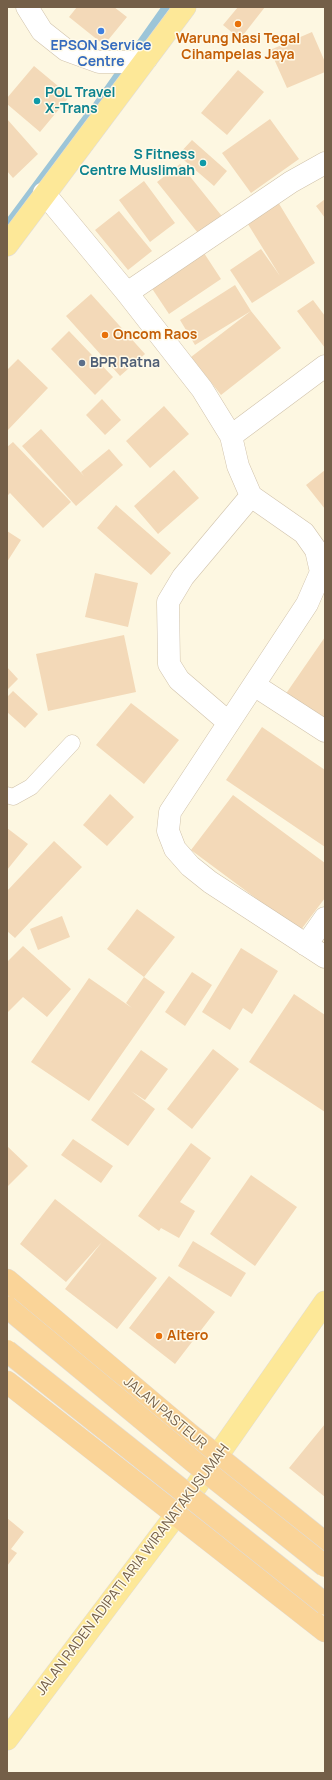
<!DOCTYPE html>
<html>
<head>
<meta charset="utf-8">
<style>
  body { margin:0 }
  #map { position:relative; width:332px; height:1780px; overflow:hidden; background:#fdf7e1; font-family:Manrope,sans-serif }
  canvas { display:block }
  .frame { position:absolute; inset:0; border:8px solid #745f48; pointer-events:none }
</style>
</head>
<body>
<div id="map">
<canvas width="332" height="1780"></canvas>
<div class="frame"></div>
</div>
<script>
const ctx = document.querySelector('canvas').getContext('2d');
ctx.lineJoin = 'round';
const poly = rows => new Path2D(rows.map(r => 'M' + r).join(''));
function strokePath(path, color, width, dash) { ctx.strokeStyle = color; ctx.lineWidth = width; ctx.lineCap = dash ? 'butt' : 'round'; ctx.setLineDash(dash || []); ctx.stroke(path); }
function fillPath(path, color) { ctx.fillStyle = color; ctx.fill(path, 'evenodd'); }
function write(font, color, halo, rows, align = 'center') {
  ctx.font = font + ' Manrope,sans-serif'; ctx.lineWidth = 3; ctx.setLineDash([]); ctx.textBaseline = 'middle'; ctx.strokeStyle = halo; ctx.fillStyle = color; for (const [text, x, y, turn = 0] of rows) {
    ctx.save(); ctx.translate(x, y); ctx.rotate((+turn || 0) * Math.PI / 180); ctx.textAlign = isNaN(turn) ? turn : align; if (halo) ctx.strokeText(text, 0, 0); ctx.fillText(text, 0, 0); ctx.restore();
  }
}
const stream = poly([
  [94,109,166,7],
  [7,225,91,112]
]);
const building = poly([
  [77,7,114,7,127,17,104,45,69,17],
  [238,7,265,7,240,39,223,25],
  [312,32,325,62,325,72,287,88,270,50],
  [34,66,70,96,40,132,7,104,7,98],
  [238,70,264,92,227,135,201,113],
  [7,119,38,154,13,178,7,171],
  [270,119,299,159,251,193,222,153],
  [192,140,227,171,214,186,178,155],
  [180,164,225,220,202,238,157,182],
  [144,181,175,223,150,242,119,200],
  [325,199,325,218,316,206],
  [278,202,315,263,252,303,230,270,261,249,280,276,246,221],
  [119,211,152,251,128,270,95,230],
  [204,253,221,279,169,314,151,287],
  [235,285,251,311,195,345,180,320],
  [91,294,145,354,120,376,66,316],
  [313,300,325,316,325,348,297,311],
  [251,311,281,348,221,395,191,357],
  [69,331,113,377,95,395,51,349],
  [18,359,48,388,7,431,7,370],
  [102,399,121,420,105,435,86,415],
  [164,406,189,434,150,468,126,441],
  [41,429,84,476,81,472,109,449,123,465,76,506,22,446],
  [13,442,71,502,43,528,10,493,7,496,7,447],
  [174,470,199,498,158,534,134,506],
  [325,470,325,509,306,485],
  [116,505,171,553,151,575,97,528],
  [7,531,21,540,7,562],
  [95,573,138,583,128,627,85,617],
  [124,635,136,692,48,711,36,654],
  [325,637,325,723,285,695],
  [7,667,18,679,7,690],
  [13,691,38,714,25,728,7,712,7,697],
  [131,703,179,740,144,784,96,745],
  [262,727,325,770,325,847,226,780],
  [110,794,134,817,107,846,83,825],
  [233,795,325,863,325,898,300,931,191,850],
  [7,828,28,844,7,870],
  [54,841,82,867,15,938,7,931,7,891],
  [137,909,175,937,144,977,107,949],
  [62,916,70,937,38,950,30,929],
  [23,946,71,989,47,1017,23,997,7,1013,7,962],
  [241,948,278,971,252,1014,243,1008,230,1030,202,1012],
  [192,972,212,985,185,1026,165,1012],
  [144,977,165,992,89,1101,31,1062,89,978,132,1008,126,1003],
  [294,994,325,1015,325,1112,249,1062],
  [213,1049,239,1069,192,1129,167,1109],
  [141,1050,168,1069,145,1100,131,1091,155,1109,128,1146,91,1120],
  [73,1139,113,1166,101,1183,61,1155],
  [191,1143,211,1158,180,1202,195,1211,179,1238,161,1228,159,1231,138,1216],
  [7,1146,28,1166,7,1187],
  [251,1175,297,1207,255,1266,210,1234],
  [55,1199,157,1278,117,1329,65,1289,102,1242,66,1282,20,1244],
  [193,1241,246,1273,231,1297,178,1266],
  [169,1276,215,1312,175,1364,129,1328],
  [325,1424,325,1497,289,1468],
  [7,1518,24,1532,11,1549,17,1553,7,1566]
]);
const service = poly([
  [7,795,13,797,31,787,72,743]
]);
const minor = poly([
  [27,7,42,31,66,50,99,62,129,62,146,59],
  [44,193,127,293,202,389,231,436,238,466,251,496,304,533,316,550,321,572,307,604,170,812,168,831,175,849,190,866,210,882,325,957],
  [127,293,291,182,325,163],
  [231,436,325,366],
  [254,685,325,731],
  [228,722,179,680,169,664,168,602,183,577,251,496],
  [306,945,325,918]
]);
const primary = poly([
  [7,245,185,7],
  [7,1739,176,1515,325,1302]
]);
const trunk = poly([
  [7,1280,188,1433,325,1543],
  [7,1382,325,1631]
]);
const trunkBridge = poly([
  [7,1307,194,1462,325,1566],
  [7,1351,325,1604]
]);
const markers = [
  [238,24,4,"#e8710a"],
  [101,31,4,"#3f7fe0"],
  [37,101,4,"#0f9aa8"],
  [203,163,4,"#0f9aa8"],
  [105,335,4,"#e8710a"],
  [82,363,4,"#5c6f8a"],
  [159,1336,4,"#e8710a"]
];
const foodNames = [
  ["Warung Nasi Tegal",238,39,"center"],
  ["Cihampelas Jaya",238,55,"center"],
  ["Oncom Raos",113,335],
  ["Altero",167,1336]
];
const shopNames = [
  ["EPSON Service",101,46],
  ["Centre",101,62]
];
const cultureNames = [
  ["POL Travel",45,93],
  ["X-Trans",45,109],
  ["S Fitness",195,155,"right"],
  ["Centre Muslimah",195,171,"right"]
];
const serviceNames = [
  ["BPR Ratna",90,363]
];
const streetNames = [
  ["JALAN PASTEUR",165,1413,40],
  ["JALAN RADEN ADIPATI ARIA WIRANATAKUSUMAH",133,1570,-53]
];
strokePath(stream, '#9cc5d8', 8);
fillPath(building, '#f3d9b8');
strokePath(service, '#d0c2ab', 17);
strokePath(minor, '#d0c2ab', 23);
strokePath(primary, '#e0dcd7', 23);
strokePath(trunk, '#e0dcd7', 23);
strokePath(service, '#fff', 16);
strokePath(minor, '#fff', 22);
strokePath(primary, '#fde898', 22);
strokePath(trunk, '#fad498', 22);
strokePath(trunkBridge, '#e0dcd7', 23, []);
strokePath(trunkBridge, '#fad498', 22);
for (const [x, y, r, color] of markers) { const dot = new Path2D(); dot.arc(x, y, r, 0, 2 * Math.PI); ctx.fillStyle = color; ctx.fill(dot); strokePath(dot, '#fffae8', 1.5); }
write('bold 14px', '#c56008', '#fffae8', foodNames, 'left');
write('bold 14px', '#366cbe', '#fffae8', shopNames);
write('bold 14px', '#0d838f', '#fffae8', cultureNames, 'left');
write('bold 14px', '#4e5e75', '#fffae8', serviceNames, 'left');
write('14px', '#745f48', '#fffae8', streetNames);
</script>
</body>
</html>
